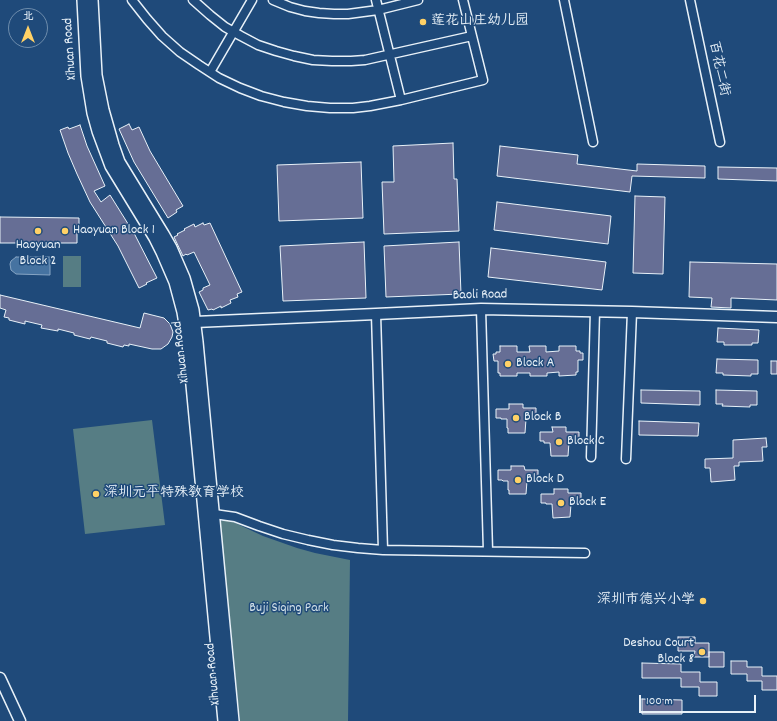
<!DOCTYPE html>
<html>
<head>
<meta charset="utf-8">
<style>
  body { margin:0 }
  #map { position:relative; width:777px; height:721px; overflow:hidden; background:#1f4a7a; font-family:Dekko,"LXGW WenKai TC",sans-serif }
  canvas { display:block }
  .north { position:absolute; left:8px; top:8px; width:40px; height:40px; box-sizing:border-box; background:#1f4a7a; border:1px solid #6f8dac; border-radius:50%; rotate:0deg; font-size:11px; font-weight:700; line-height:16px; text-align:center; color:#e8f1f8 }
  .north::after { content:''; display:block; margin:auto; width:14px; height:18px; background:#ffd166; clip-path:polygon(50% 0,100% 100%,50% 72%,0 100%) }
  .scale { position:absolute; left:639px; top:695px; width:117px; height:18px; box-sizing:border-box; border:2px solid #e8f1f8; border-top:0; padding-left:5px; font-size:12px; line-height:14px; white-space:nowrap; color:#e8f1f8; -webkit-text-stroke:3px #1f4a7a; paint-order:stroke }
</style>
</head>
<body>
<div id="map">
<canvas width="777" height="721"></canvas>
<div class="north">北</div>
<div class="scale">100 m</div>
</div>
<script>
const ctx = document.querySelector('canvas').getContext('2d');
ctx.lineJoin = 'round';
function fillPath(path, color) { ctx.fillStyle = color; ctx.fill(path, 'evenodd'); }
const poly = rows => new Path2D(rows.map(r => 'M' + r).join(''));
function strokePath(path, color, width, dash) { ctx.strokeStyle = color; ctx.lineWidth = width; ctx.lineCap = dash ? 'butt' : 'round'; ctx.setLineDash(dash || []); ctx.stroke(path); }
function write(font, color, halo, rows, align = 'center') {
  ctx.font = font + ' Dekko,"LXGW WenKai TC",sans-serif'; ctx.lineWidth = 3; ctx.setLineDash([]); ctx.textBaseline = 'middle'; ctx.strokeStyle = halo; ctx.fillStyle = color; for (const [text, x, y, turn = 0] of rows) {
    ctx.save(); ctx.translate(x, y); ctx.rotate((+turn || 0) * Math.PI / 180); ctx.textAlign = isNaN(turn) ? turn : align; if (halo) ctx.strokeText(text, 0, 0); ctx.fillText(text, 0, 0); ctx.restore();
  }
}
const green = poly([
  [63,256,81,256,81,287,63,287],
  [152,420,165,525,85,534,73,429],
  [220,521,231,521,263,536,297,548,315,553,350,560,348,721,240,721]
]);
const water = poly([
  [16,257,50,257,50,275,16,274,11,270,10,264,11,261,16,257]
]);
const building = poly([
  [129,124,132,130,139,127,150,151,183,206,176,210,177,212,168,218,134,162,119,129,129,124],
  [80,125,87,146,105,186,94,191,101,202,110,195,135,235,157,278,146,283,147,284,139,288,118,246,90,202,77,174,68,153,60,130,68,127,69,129,80,125],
  [453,143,454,179,457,179,459,231,384,234,382,182,394,182,393,146,453,143],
  [500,146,578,155,577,164,637,171,637,164,705,166,705,178,632,176,630,192,497,176,500,146],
  [361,162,363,218,279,221,277,165,361,162],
  [718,167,777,168,777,181,718,179,718,167],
  [635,196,665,197,663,274,633,273,635,196],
  [497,202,611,216,608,244,494,230,497,202],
  [0,217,79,218,79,229,77,229,77,243,0,243,0,217],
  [203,223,204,225,210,223,242,292,237,294,238,297,230,300,231,303,221,308,221,306,213,310,212,309,208,310,199,292,203,290,203,288,210,285,194,252,187,255,186,254,183,256,174,237,178,235,177,234,185,230,184,229,194,224,195,227,203,223],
  [364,242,366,298,283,301,280,246,364,242],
  [459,242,461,294,386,297,384,246,459,242],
  [491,248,606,262,602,290,488,277,491,248],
  [690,262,777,264,777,300,731,298,731,308,711,307,712,298,689,297,690,262],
  [0,295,140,328,144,313,164,318,170,324,173,332,172,337,168,344,161,349,152,349,129,344,129,346,124,345,123,347,107,343,107,341,91,337,90,339,74,335,74,333,58,329,58,331,41,328,42,325,25,321,25,324,9,320,9,318,4,317,6,310,0,308,0,295],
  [718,328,759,330,758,343,752,343,752,345,724,345,724,342,717,342,718,328],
  [500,346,517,346,517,352,530,352,529,346,546,346,546,352,559,351,559,346,576,346,576,351,580,351,580,353,583,353,583,360,578,360,578,372,576,372,576,375,559,376,559,372,547,373,547,376,530,376,530,373,517,373,517,376,500,376,500,373,498,373,498,361,494,361,493,354,496,354,496,352,500,352,500,346],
  [717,359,758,360,758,374,751,374,751,376,723,375,723,373,716,373,717,359],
  [771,361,777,361,777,374,771,374,771,361],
  [641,390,700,391,700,405,641,403,641,390],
  [716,390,757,391,757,405,750,405,750,407,722,406,723,404,716,404,716,390],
  [509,404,523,404,523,408,536,408,536,418,531,418,531,419,526,419,525,433,508,433,508,428,507,428,507,419,501,419,501,418,496,418,496,409,509,409,509,404],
  [639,421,699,423,698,436,639,435,639,421],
  [552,427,566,427,566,432,579,432,579,441,575,441,575,442,569,442,568,456,551,456,550,443,544,443,544,441,540,441,540,432,553,432,552,427],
  [766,438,767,447,762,447,763,461,739,462,739,466,734,466,735,480,711,482,710,468,705,468,705,459,733,458,733,440,766,438],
  [511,466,524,466,525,470,538,470,538,479,533,479,533,481,527,481,526,494,509,494,509,490,508,490,508,481,503,481,502,480,498,480,498,470,511,470,511,466],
  [554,489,568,489,568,493,581,493,581,502,576,503,576,504,571,504,570,517,553,518,552,504,546,504,546,503,541,503,541,494,554,494,554,489],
  [678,637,695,637,695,643,709,643,709,657,694,657,695,651,678,651,678,637],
  [709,652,724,652,724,667,709,667,709,652],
  [731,661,747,661,747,667,762,667,762,676,777,676,777,690,762,690,762,681,747,681,747,674,731,674,731,661],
  [642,663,681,664,681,672,700,672,700,682,717,682,717,696,699,696,699,687,681,687,681,678,642,678,642,663],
  [642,699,682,700,682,714,642,714,642,699]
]);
const minor = poly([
  [132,0,147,19,162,36,180,52,199,65,219,78,240,88,261,96,284,102,307,106,330,108,353,108,370,106,401,100,483,80,463,0],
  [193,0,210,15,225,27,241,36,258,45,276,51,294,56,313,60,332,61,351,61,365,60,472,36],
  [273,0,290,7,305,11,319,13,334,14,348,14,378,10,418,0],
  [376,0,401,100],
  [564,0,593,142],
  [690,0,720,142],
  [210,72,252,0],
  [481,309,488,551],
  [376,314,383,550],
  [591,457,595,311],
  [626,459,632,312],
  [209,514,214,514,235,517,259,526,283,534,308,540,333,545,358,548,383,550,585,553]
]);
const tertiary = poly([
  [188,321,195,322,376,314,481,309,632,312,777,317],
  [0,678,20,721]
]);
const secondary = poly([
  [83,0,87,76,93,113,98,131,111,166,155,238,162,252,175,282,183,312,188,343,224,721],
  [92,0,96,75,103,110,113,145,119,162,163,234,171,248,184,278,193,310,197,342,233,721]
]);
const markers = [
  [423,22,4,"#ffd166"],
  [38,231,4,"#ffd166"],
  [65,231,4,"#ffd166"],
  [508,364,4,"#ffd166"],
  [516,418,4,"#ffd166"],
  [559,442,4,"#ffd166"],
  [518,480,4,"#ffd166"],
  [96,494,4,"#ffd166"],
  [561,503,4,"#ffd166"],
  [703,601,4,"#ffd166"],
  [702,652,4,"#ffd166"]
];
const poiNames = [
  ["莲花山庄幼儿园",431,22],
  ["Haoyuan Block 1",73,231],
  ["Haoyuan",38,246,"center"],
  ["Block 2",38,262,"center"],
  ["Block A",516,364],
  ["Block B",524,418],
  ["Block C",567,442],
  ["Block D",526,480],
  ["深圳元平特殊教育学校",104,494],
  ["Block E",569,503],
  ["深圳市德兴小学",695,601,"right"],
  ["Deshou Court",694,644,"right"],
  ["Block 8",694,660,"right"]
];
const streetNames = [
  ["Xihuan Road",71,49,-94],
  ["百花二街",718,69,78],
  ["Baoli Road",480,296,-1],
  ["Xihuan Road",182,352,-97],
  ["Xihuan Road",214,674,-95]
];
const parkNames = [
  ["Buji Siqing Park",289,609]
];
fillPath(green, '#567d84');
fillPath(water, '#4673a1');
strokePath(water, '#87a5c4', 1);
fillPath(building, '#666e95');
strokePath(building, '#e8f1f8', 1);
strokePath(minor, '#e8f1f8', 11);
strokePath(tertiary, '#e8f1f8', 13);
strokePath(secondary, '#e8f1f8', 14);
strokePath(minor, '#1f4a7a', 8);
strokePath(tertiary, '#1f4a7a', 10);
strokePath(secondary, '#1f4a7a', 11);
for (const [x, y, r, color] of markers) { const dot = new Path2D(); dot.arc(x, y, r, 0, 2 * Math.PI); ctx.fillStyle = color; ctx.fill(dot); strokePath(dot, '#1f4a7a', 1.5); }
write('14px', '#e8f1f8', '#1f4a7a', poiNames, 'left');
write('14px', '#e8f1f8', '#1f4a7a', streetNames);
write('14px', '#d2e0e7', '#1f4a7a', parkNames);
</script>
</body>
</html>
